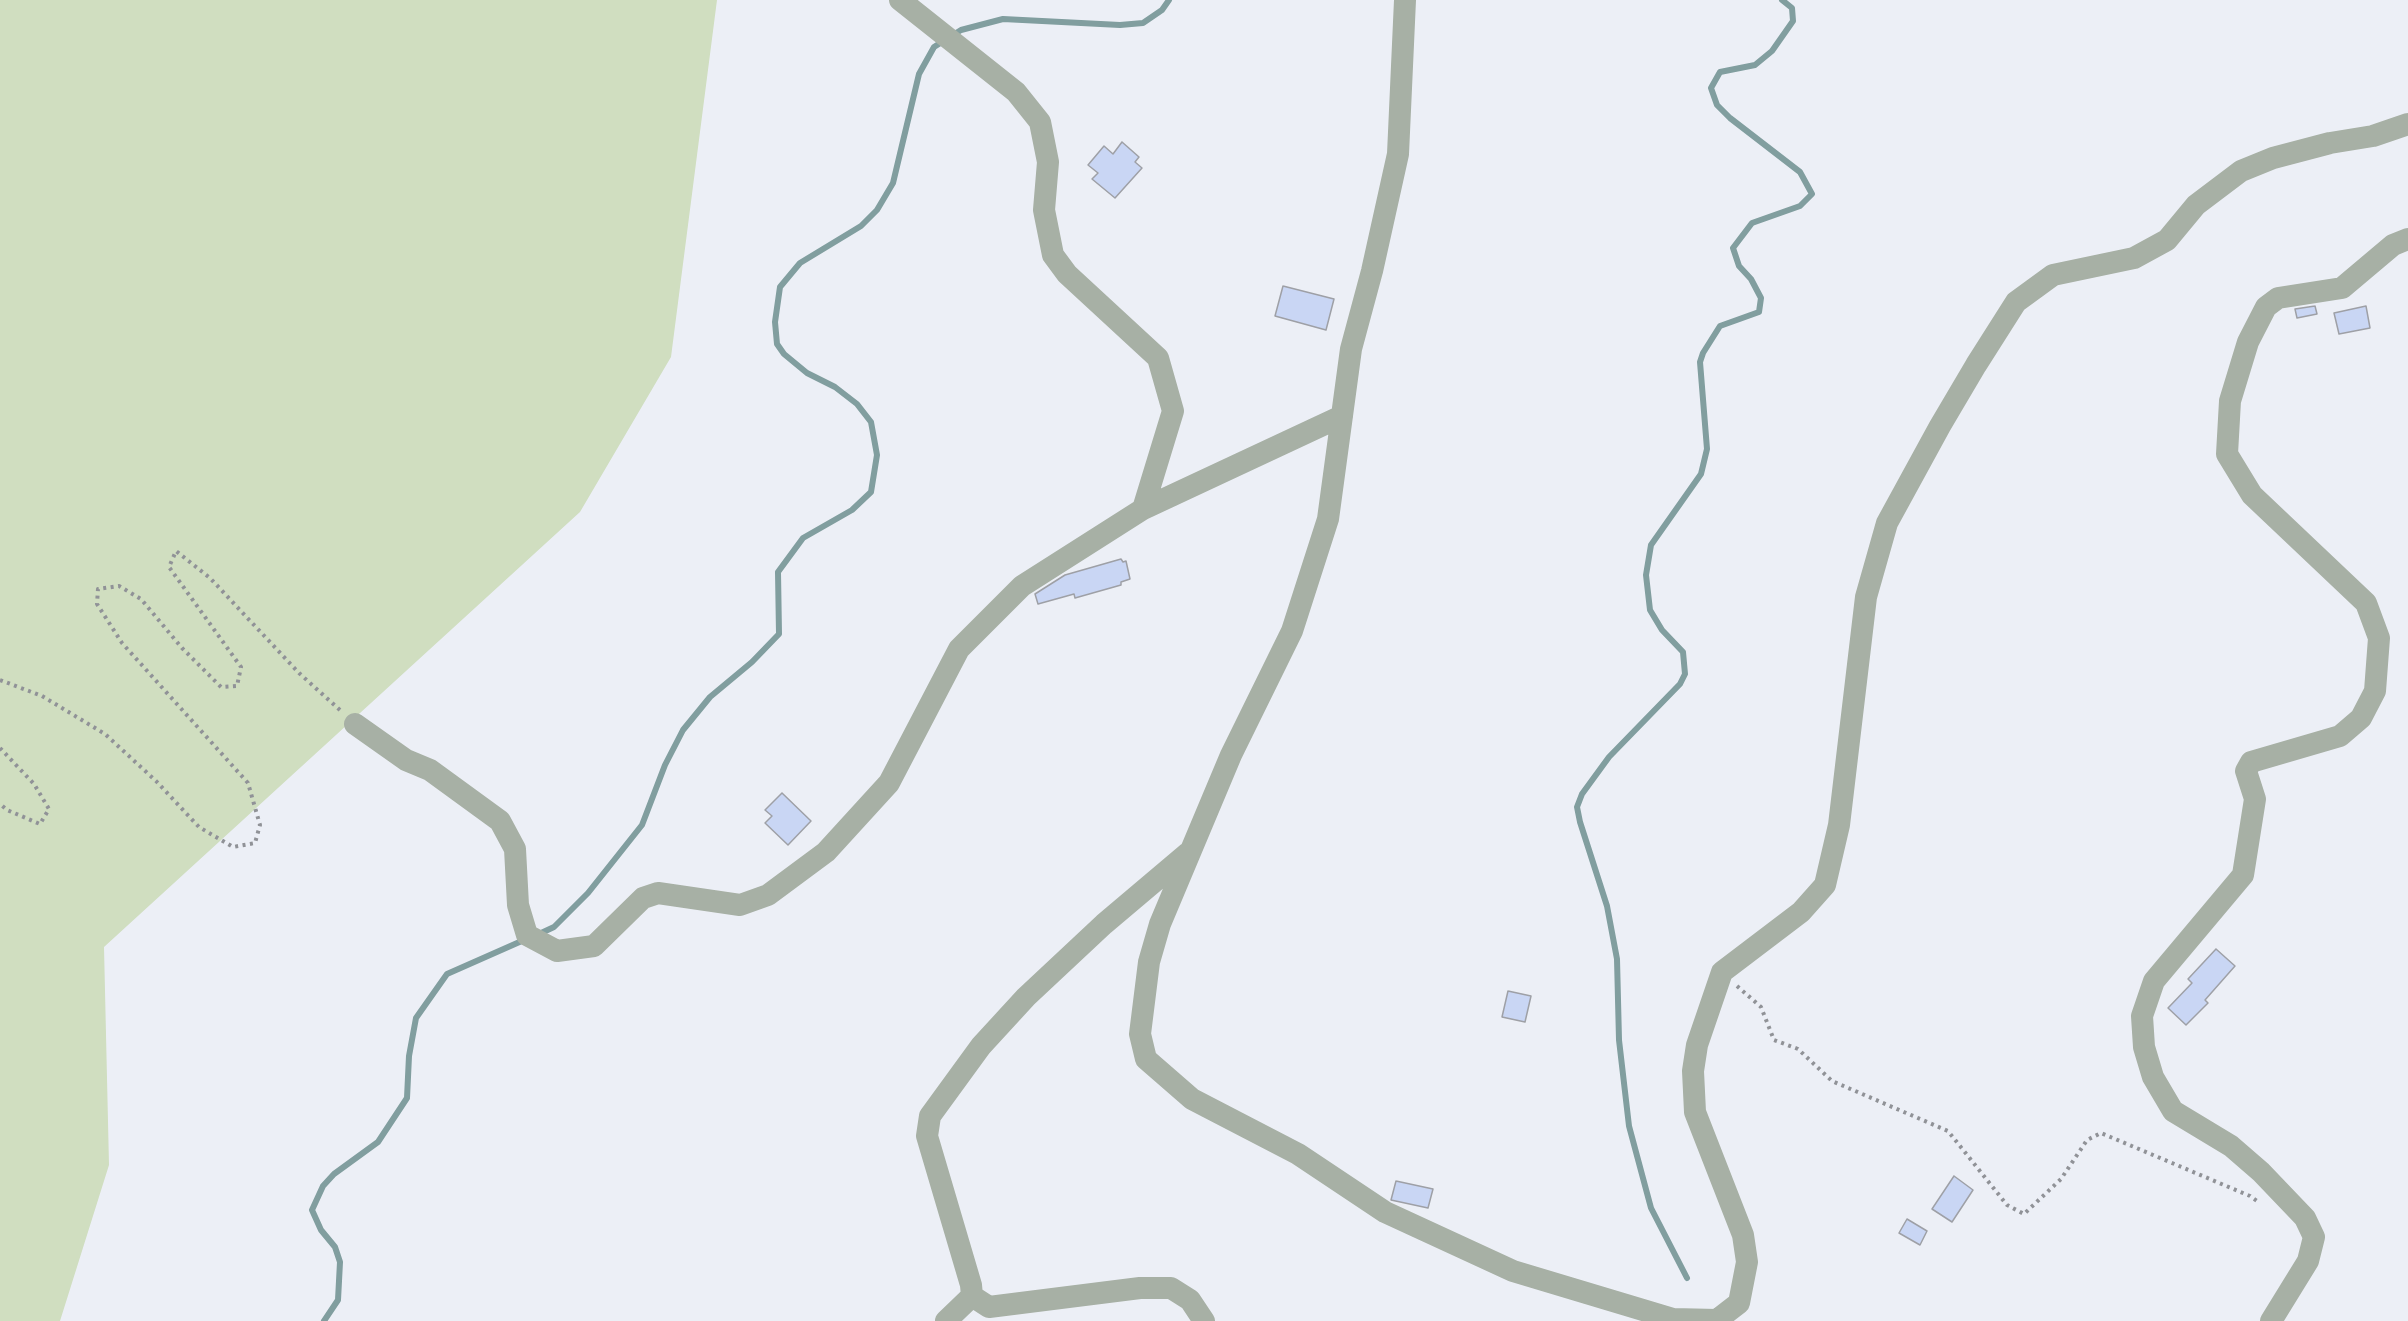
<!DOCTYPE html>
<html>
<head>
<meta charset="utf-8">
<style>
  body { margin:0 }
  canvas { display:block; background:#eceff6 }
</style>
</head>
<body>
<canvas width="2408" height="1321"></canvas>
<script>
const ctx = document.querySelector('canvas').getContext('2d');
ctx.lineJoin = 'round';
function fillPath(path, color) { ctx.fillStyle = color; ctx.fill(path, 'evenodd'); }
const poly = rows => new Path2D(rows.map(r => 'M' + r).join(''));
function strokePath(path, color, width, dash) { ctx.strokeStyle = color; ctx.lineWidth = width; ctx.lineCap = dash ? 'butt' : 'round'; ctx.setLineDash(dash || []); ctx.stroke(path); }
const green = poly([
  [0,0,717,0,671,357,580,512,104,947,109,1165,60,1321,0,1321]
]);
const stream = poly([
  [953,35,961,30,1003,19,1120,25,1143,23,1162,10,1169,0],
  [539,934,554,927,588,893,642,825,665,765,683,730,710,697,752,662,779,634,778,572,803,538,852,510,871,492,877,455,871,422,857,404,835,387,807,373,784,354,777,344,775,322,780,287,800,263,861,226,877,210,893,183,919,74,934,47,945,40],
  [1687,1278,1651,1208,1629,1126,1619,1040,1617,959,1607,906,1580,822,1577,807,1582,794,1609,757,1680,684,1685,674,1683,652,1662,630,1650,610,1646,575,1651,545,1701,474,1707,449,1700,362,1703,353,1720,326,1759,312,1761,298,1751,279,1739,266,1733,248,1752,223,1800,206,1812,194,1800,172,1730,118,1717,105,1711,88,1720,72,1755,65,1772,51,1793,21,1792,8,1782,0],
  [324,1321,338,1300,340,1262,335,1247,321,1230,312,1210,323,1186,334,1174,378,1142,407,1098,409,1056,416,1018,447,974,524,940]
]);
const building = poly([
  [1122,142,1139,157,1135,162,1142,168,1115,198,1092,179,1098,173,1088,165,1104,146,1113,154,1122,142],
  [1283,286,1334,299,1326,330,1275,316,1283,286],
  [2315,306,2317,314,2297,318,2295,309,2315,306],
  [2366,306,2370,328,2339,334,2334,313,2366,306],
  [1121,559,1123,562,1126,561,1130,579,1121,582,1121,585,1075,598,1074,594,1038,604,1035,594,1065,575,1121,559],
  [782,793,811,821,788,845,765,823,772,816,765,810,782,793],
  [2216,949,2235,966,2205,1000,2208,1003,2186,1025,2168,1008,2192,983,2188,979,2216,949],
  [1508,991,1531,996,1525,1022,1502,1017,1508,991],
  [1954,1176,1973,1190,1952,1222,1932,1209,1954,1176],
  [1396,1181,1433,1189,1428,1208,1391,1200,1396,1181],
  [1907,1219,1927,1231,1920,1245,1899,1233,1907,1219]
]);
const path = poly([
  [0,680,42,696,105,734,156,781,199,827,233,847,255,843,260,825,248,783,122,643,97,604,98,589,119,586,141,599,182,648,221,687,237,686,241,667,169,567,176,551,210,578,299,673,341,711],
  [0,748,34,784,49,809,40,824,7,810,0,804],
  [1737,986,1761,1007,1774,1040,1798,1049,1832,1081,1948,1131,2007,1205,2024,1214,2061,1179,2087,1140,2101,1133,2250,1196,2260,1203]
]);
const street = poly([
  [900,0,1016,92,1040,122,1048,162,1044,210,1053,255,1067,274,1158,358,1173,411,1143,509],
  [1405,0,1398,154,1372,271,1351,349,1328,519,1292,631,1231,755,1160,924,1149,962,1140,1034,1146,1059,1192,1099,1298,1154,1385,1212,1513,1271,1673,1319,1717,1320,1739,1303,1747,1262,1743,1235,1695,1112,1693,1071,1697,1045,1722,972,1801,912,1825,885,1839,825,1866,597,1887,523,1940,426,1976,365,2016,302,2053,275,2134,258,2167,240,2196,205,2241,171,2273,158,2330,143,2373,136,2408,124],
  [355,724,406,760,430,770,500,821,515,849,518,905,527,935,557,951,594,946,643,898,658,893,740,905,768,895,826,852,889,783,959,649,1022,586,1143,509,1342,416],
  [972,1296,971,1285,927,1136,930,1116,981,1046,1026,997,1104,924,1188,853],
  [972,1296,989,1307,1140,1288,1171,1288,1190,1300,1204,1321],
  [946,1321,972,1296],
  [2271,1321,2308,1261,2314,1237,2305,1218,2261,1172,2231,1146,2173,1111,2153,1077,2144,1047,2142,1016,2154,981,2243,875,2255,799,2246,771,2251,762,2340,736,2361,718,2375,691,2379,638,2366,603,2252,495,2227,454,2230,401,2248,342,2266,307,2278,298,2342,288,2393,245,2408,239]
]);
fillPath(green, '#d0dec0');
strokePath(stream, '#819e9f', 6);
fillPath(building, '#c9d6f4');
strokePath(building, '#9ea0a6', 1.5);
strokePath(path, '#909297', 4, [3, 4.5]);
strokePath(street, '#a7b0a5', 22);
</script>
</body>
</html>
